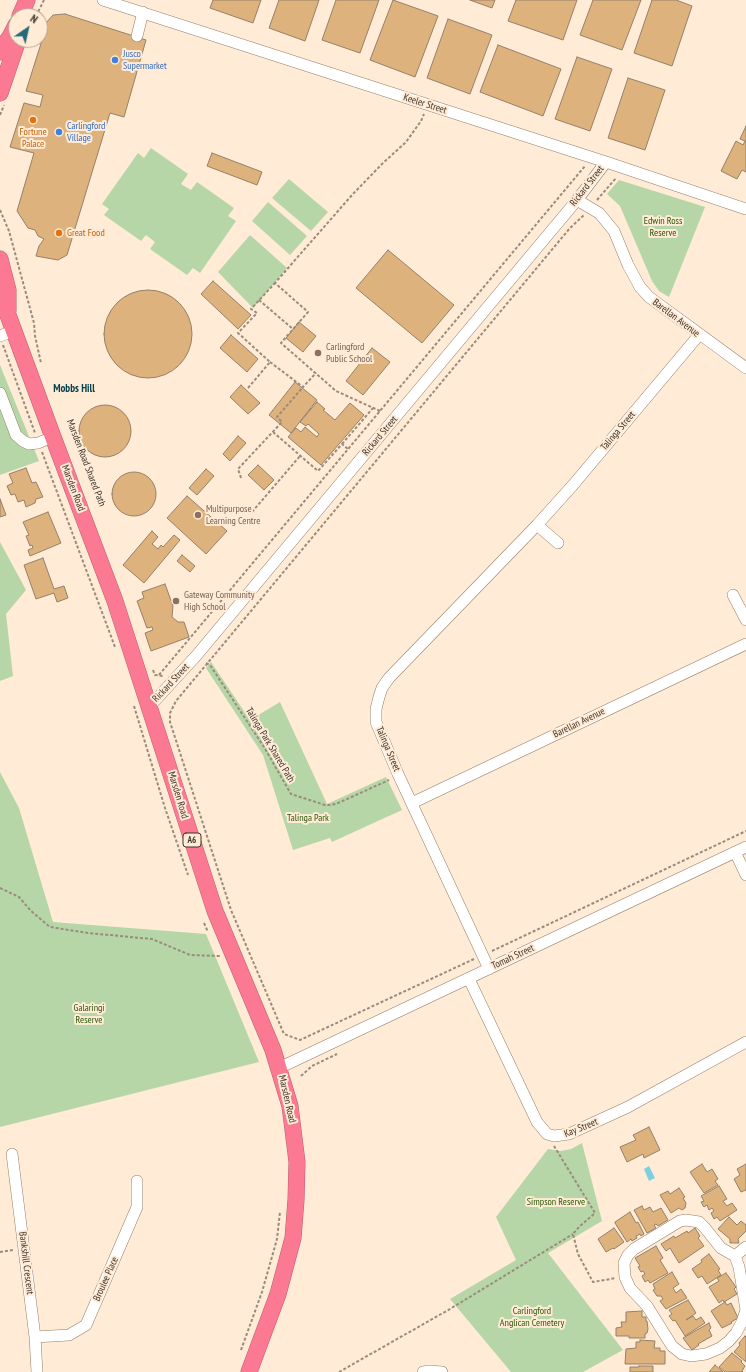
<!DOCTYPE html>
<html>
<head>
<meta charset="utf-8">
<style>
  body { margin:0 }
  #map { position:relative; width:746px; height:1372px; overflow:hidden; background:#ffebd6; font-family:"PT Sans Narrow",sans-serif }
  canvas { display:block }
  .north { position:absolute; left:8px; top:8px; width:40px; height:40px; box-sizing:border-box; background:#ffebd6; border:1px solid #b1a191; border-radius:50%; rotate:34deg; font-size:11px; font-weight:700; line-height:16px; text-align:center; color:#3d3329 }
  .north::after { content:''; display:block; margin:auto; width:14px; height:18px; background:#256a7b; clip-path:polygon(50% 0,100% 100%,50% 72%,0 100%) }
</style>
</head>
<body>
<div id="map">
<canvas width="746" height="1372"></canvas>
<div class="north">N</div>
</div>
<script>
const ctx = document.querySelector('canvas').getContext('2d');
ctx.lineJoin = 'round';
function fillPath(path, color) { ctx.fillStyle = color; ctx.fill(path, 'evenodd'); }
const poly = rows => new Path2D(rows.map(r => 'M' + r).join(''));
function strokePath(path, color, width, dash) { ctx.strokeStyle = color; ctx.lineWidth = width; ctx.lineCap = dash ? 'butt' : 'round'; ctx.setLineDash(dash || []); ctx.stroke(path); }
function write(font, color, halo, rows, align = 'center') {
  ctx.font = font + ' "PT Sans Narrow",sans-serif'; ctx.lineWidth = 4; ctx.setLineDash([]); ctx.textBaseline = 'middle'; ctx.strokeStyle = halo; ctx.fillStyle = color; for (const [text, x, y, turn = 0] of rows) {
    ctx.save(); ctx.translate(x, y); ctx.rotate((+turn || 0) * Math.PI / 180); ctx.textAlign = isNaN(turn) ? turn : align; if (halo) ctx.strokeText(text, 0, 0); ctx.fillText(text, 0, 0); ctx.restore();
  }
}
const green = poly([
  [151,148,188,174,181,184,191,190,197,182,234,208,228,216,236,221,200,273,193,268,187,275,150,249,155,242,146,235,141,241,104,215,109,209,102,204,138,153,144,158],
  [289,179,328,212,311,231,272,198],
  [619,180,705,207,669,297,659,291,652,281,620,206,607,194],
  [268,202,307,236,290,255,252,221],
  [250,235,287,268,253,308,218,272],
  [0,365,39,461,0,475],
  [0,542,26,590,6,614,13,676,0,681],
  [211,662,250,720,280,702,327,804,386,777,402,810,332,842,330,838,293,850,263,755,206,668],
  [0,772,19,808,53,922,206,934,259,1062,0,1127],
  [582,1143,602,1221,548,1253,623,1350,583,1372,511,1372,450,1299,516,1260,496,1217,548,1149,561,1151,571,1149]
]);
const water = poly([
  [649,1166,655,1178,649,1181,644,1169]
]);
const building = poly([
  [213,0,261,0,253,23,210,8,213,0],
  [279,0,319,0,305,41,269,28,279,0],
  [336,0,379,0,360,53,322,40,336,0],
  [393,0,438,16,415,77,370,60,393,0],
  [470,0,495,0,492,8,470,0],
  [516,0,577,0,563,40,508,21,516,0],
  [593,0,641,0,622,50,580,35,593,0],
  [652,0,676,0,692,6,672,66,634,53,652,0],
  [65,14,146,40,124,117,110,113,67,255,58,260,36,256,39,246,44,239,38,236,35,230,28,228,17,211,34,153,10,147,24,103,40,107,43,95,26,91,44,34,42,34,45,24,53,15,65,14],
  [448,19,492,35,470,94,427,78,448,19],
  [498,45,561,69,543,116,480,92,498,45],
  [577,57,612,69,590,131,555,119,577,57],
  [628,78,665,90,645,150,608,138,628,78],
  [746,126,746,172,742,170,737,179,721,171,736,141,743,145,745,141,740,139,746,126],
  [212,153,262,172,257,185,207,166,212,153],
  [388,250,454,305,422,343,356,288,388,250],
  [213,281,251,315,238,329,201,294,213,281],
  '104 334a44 44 0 1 1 88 0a44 44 0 1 1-88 0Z',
  [299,322,316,336,303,352,286,338,299,322],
  [231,335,258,359,247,372,220,348,231,335],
  [372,348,390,362,363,395,346,381,372,348],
  [295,382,317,400,291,433,269,415,295,382],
  [241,385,260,403,248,414,230,397,241,385],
  [317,402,325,409,323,410,335,420,350,403,364,415,321,465,288,437,296,428,301,432,305,427,317,437,319,434,308,424,306,426,300,422,317,402],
  '79 431a26 26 0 1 1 52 0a26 26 0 1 1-52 0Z',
  [238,436,246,443,230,461,223,454,238,436],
  [258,465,274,480,264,490,248,475,258,465],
  [26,468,32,483,36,482,43,497,36,499,35,503,26,507,24,500,18,502,15,494,11,495,7,486,13,483,9,474,26,468],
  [206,469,214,476,197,495,189,488,206,469],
  '112 494a22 22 0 1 1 44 0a22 22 0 1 1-44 0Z',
  [187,496,227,531,206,554,167,518,187,496],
  [0,499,6,515,0,517,0,499],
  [48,512,61,543,30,556,28,550,33,548,32,545,30,546,26,536,29,535,23,522,48,512],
  [152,531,158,537,152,544,158,549,161,545,163,547,174,535,180,540,144,583,123,565,152,531],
  [182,555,195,566,190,572,177,561,182,555],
  [43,558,54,589,64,586,68,598,57,602,54,593,36,599,24,565,43,558],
  [165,584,173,606,172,617,178,622,184,622,189,637,151,651,145,633,153,630,152,627,147,628,137,601,144,598,142,592,165,584],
  [649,1127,660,1150,644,1158,643,1154,627,1162,620,1147,636,1140,633,1135,649,1127],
  [702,1164,707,1172,712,1169,718,1179,715,1181,718,1185,704,1193,690,1172,702,1164],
  [746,1164,746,1190,741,1192,734,1179,740,1175,737,1169,746,1164],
  [719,1186,727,1199,723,1201,727,1206,732,1203,737,1210,720,1221,717,1217,714,1219,711,1213,714,1211,712,1208,709,1210,707,1205,704,1207,701,1202,704,1201,701,1196,719,1186],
  [679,1188,685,1197,683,1198,686,1203,685,1208,682,1210,679,1208,671,1213,660,1195,668,1191,670,1194,679,1188],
  [642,1206,644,1210,650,1207,653,1212,661,1208,668,1220,658,1226,656,1224,654,1225,656,1228,647,1233,634,1210,642,1206],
  [630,1212,636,1223,638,1222,644,1234,641,1236,640,1234,636,1236,637,1238,632,1241,631,1239,627,1242,615,1223,615,1222,630,1212],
  [729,1217,737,1225,741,1221,746,1225,746,1231,738,1239,739,1243,730,1243,730,1239,718,1229,729,1217],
  [614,1228,624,1242,614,1249,613,1248,606,1252,598,1239,614,1228],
  [695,1228,700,1236,698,1238,704,1246,679,1263,670,1248,666,1251,661,1244,674,1236,675,1238,687,1231,688,1233,695,1228],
  [656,1246,663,1258,660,1260,668,1273,650,1283,648,1280,645,1282,642,1276,645,1274,643,1271,641,1272,638,1267,640,1266,635,1258,656,1246],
  [709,1254,720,1269,718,1270,721,1275,707,1284,702,1276,698,1278,692,1269,702,1262,701,1260,709,1254],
  [672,1272,679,1284,673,1288,676,1293,681,1289,687,1298,666,1309,660,1301,663,1299,661,1296,657,1296,653,1290,655,1289,653,1284,672,1272],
  [726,1273,736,1287,734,1289,737,1294,724,1302,723,1300,719,1303,709,1287,719,1281,717,1278,726,1273],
  [688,1300,696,1313,686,1320,693,1316,696,1320,701,1317,705,1323,685,1336,675,1320,673,1321,669,1316,672,1314,669,1310,688,1300],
  [725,1302,727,1305,731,1303,738,1318,731,1322,732,1323,722,1328,711,1311,725,1302],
  [642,1311,642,1317,646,1317,646,1321,647,1321,648,1329,647,1333,645,1334,645,1338,629,1338,629,1336,616,1336,616,1328,622,1327,621,1322,626,1322,626,1312,642,1311],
  [709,1323,711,1328,709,1330,712,1336,698,1344,699,1345,692,1350,683,1338,709,1323],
  [745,1336,746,1337,746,1362,734,1352,740,1345,739,1343,745,1336],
  [640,1340,655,1341,654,1348,660,1348,660,1351,665,1351,665,1364,625,1364,626,1349,636,1348,636,1342,640,1342,640,1340],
  [732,1353,742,1361,741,1362,745,1366,742,1371,743,1372,725,1372,719,1367,732,1353],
  [715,1365,723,1372,709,1372,715,1365],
  [639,1366,653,1366,653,1372,630,1372,630,1367,639,1367,639,1366]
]);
const path = poly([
  [36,16,44,0],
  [0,115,4,105],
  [597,200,616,178],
  [0,210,9,231,34,323,35,336,41,363],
  [259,300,293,329],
  [3,345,35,433],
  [270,362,303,387,316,373],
  [248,388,270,362,238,333,257,313,251,309,275,283],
  [380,411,336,391,281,343,308,312,275,283,352,195,382,164,406,142,421,121,424,114],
  [273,432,318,471,342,444,348,449],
  [342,444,373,408],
  [42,452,115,647],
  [241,478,238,469,282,422,277,417,303,387],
  [252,512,300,456],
  [206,663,210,665,264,747,291,794,325,805,330,805,336,804,389,780],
  [153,670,155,675,163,676],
  [159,675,585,166],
  [134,706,165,808,188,875],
  [0,888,19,897,31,911,50,927,88,933,152,939,190,955,220,956],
  [204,923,208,932],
  [492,951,746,831],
  [474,959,300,1040,284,1034,231,910,170,722,170,713,176,701,570,228,584,215],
  [301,1076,312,1066,337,1054],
  [554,1146,595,1213,579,1227,573,1234,578,1254,593,1282,616,1278],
  [0,1252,13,1250],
  [241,1350,262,1292,277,1239,280,1212],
  [339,1372,450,1309,573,1234]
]);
const minor = poly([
  [103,0,606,162,746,209],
  [137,36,143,12],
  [577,200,599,213,614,231,628,265,640,287,649,297,746,368],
  [0,336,13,331],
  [0,393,16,435,23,441,29,444,38,443,53,437],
  [537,525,558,543],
  [733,595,746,620],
  [150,706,196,656,577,200,606,162],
  [412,803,746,644],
  [735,852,746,875],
  [489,969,398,774,376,722,376,709,379,697,382,688,389,678,537,525,573,485,699,335],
  [469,979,537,1122,547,1134,554,1136,569,1134,628,1107,746,1042],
  [279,1068,746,847],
  [12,1154,35,1337,37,1372],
  [686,1220,699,1222,705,1228,721,1248,735,1256,739,1267,746,1310,742,1322,736,1333,729,1341,720,1348,706,1354,691,1356,682,1354,672,1346,647,1306,630,1288,625,1277,624,1263,628,1255,634,1249,680,1221,686,1220],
  [735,1256,746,1247],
  [35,1337,69,1335,86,1325,137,1207,137,1181],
  [423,1372,429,1371,442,1372]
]);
const highway = poly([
  [20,16,27,0],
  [0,52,11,35,16,25],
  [0,93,18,40],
  [0,259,8,290,8,311],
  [0,297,8,315,53,437,115,601,215,911,273,1050,290,1106,297,1162,296,1200,293,1238,278,1294,249,1372]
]);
const markers = [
  [115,60,4,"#3f7fe0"],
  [33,120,4,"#e8710a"],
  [59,132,4,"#3f7fe0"],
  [59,233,4,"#e8710a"],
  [318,353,4,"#8d6e63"],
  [198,515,4,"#8d6e63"],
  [176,601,4,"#8d6e63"]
];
const shields = [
  [192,840,18]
];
const shieldNames = [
  ["A6",192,840]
];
const shopNames = [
  ["Jusco",123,54],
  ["Supermarket",123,66],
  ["Carlingford",67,126],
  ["Village",67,138]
];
const streetNames = [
  ["Keeler Street",425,104,18],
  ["Rickard Street",587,186,-52],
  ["Barellan Avenue",676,318,37],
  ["Talinga Street",618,431,-50],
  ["Rickard Street",380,436,-50],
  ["Marsden Road Shared Path",86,463,69],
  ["Marsden Road",73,488,69],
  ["Rickard Street",171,683,-47],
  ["Barellan Avenue",579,723,-26],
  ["Talinga Park Shared Path",270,745,59],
  ["Talinga Street",388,749,67],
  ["Marsden Road",178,795,73],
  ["Tomah Street",513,957,-25],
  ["Marsden Road",287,1099,77],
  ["Kay Street",581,1128,-22],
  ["Bankshill Crescent",26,1263,83],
  ["Broulee Place",106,1279,-66]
];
const foodNames = [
  ["Fortune",33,132],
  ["Palace",33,144],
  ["Great Food",67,233,"left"]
];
const parkNames = [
  ["Edwin Ross",663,221],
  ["Reserve",663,233],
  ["Talinga Park",308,818],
  ["Galaringi",89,1008],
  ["Reserve",89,1020],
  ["Simpson Reserve",556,1202],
  ["Carlingford",532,1311],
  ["Anglican Cemetery",532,1323]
];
const educationNames = [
  ["Carlingford",326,347],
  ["Public School",326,359],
  ["Multipurpose",206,509],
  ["Learning Centre",206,521],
  ["Gateway Community",184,595],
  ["High School",184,607]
];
const neighbourhoodNames = [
  ["Mobbs Hill",74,389]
];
fillPath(green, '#b6d6a7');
fillPath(water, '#7acfe1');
fillPath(building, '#deb27d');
strokePath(building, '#958068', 1);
strokePath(minor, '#947f67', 12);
strokePath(highway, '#b8606d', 17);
strokePath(path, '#9a8c7c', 2, [3, 2]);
strokePath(minor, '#fff', 11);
strokePath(highway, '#fb7992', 16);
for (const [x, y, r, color] of markers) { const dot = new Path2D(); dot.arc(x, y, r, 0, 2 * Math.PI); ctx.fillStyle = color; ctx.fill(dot); strokePath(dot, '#ffebd6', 1.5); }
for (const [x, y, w] of shields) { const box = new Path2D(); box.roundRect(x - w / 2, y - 7, w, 14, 3); ctx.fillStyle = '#ffebd6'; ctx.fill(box); strokePath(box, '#3d3329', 1); }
write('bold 9px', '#3d3329', null, shieldNames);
write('10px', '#366cbe', '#ffebd6', shopNames, 'left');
write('10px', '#3d3329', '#ffebd6', streetNames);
write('10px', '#c56008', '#ffebd6', foodNames);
write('10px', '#295605', '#ffebd6', parkNames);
write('10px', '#785e54', '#ffebd6', educationNames, 'left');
write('bold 11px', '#084350', '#ffebd6', neighbourhoodNames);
</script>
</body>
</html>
